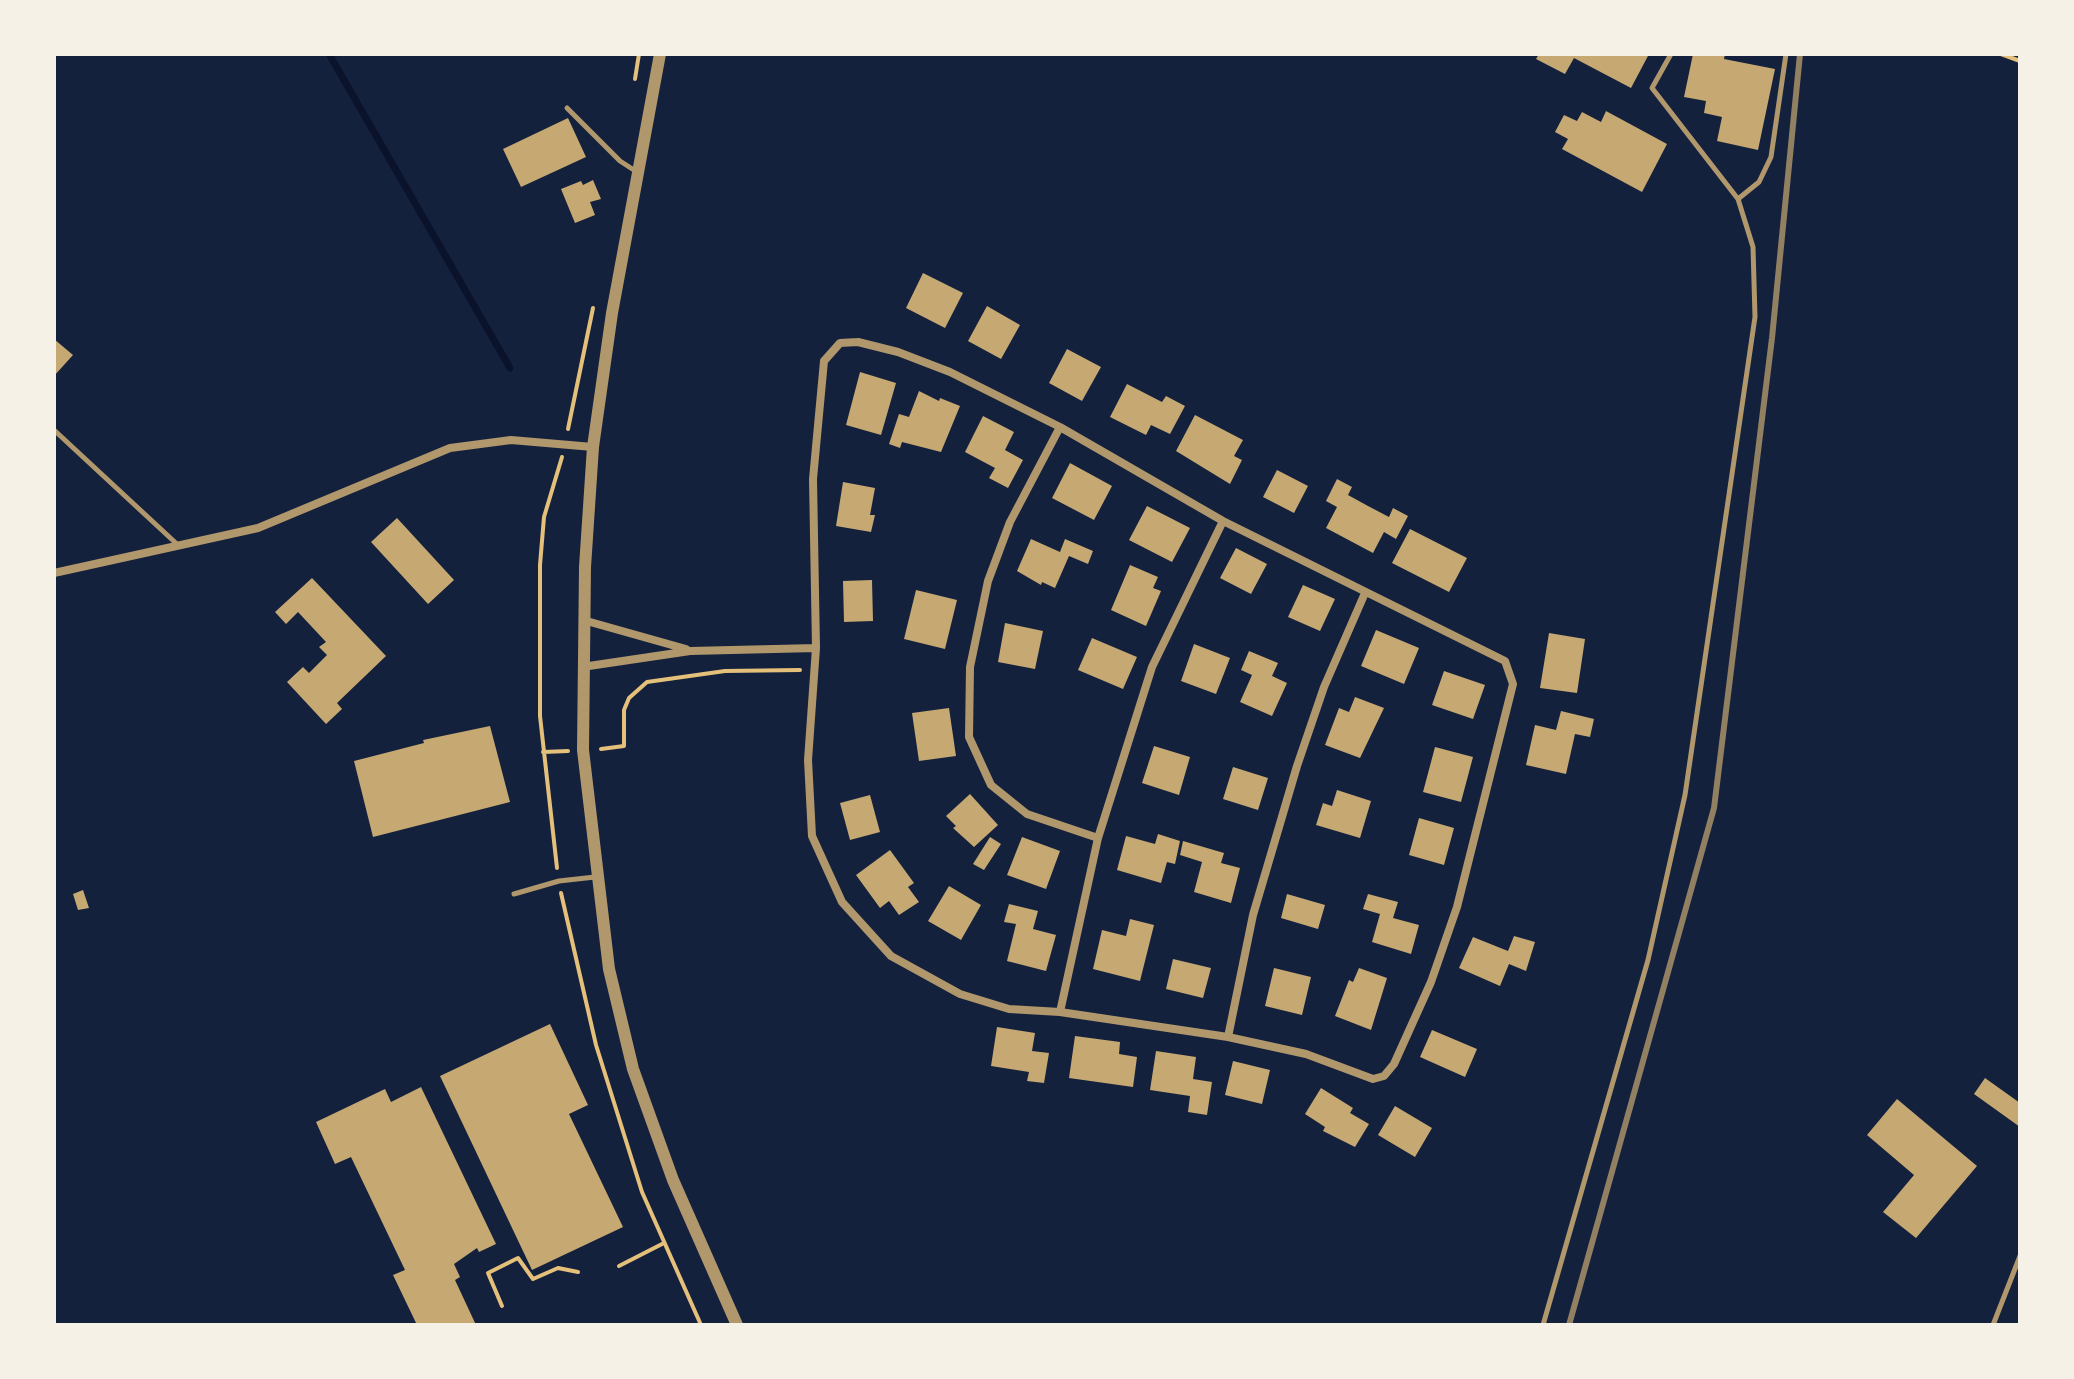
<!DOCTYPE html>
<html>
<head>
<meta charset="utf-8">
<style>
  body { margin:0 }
  #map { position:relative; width:2074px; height:1379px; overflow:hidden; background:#14213d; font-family:"Fira Sans Condensed",sans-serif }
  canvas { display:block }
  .frame { position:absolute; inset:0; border:56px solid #f6f1e7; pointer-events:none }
</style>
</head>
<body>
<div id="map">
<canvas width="2074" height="1379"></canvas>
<div class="frame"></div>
</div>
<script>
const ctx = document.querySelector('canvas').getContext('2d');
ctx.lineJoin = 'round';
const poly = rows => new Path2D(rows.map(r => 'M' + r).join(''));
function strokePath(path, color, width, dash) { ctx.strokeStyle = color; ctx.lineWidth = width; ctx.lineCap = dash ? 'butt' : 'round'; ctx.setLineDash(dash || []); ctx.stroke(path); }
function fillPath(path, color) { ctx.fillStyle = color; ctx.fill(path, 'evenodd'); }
const stream = poly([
  [329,54,510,368]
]);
const building = poly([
  [1539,54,1649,54,1631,88,1574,58,1565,74,1536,59],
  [1693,54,1725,54,1724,59,1775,69,1758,150,1717,141,1722,117,1704,113,1706,101,1684,97],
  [1606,111,1667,144,1642,192,1562,149,1568,139,1555,132,1564,115,1577,121,1582,112,1601,122],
  [568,118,586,157,521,187,503,149],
  [593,180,601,199,590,202,595,215,575,223,561,189,581,181,583,185],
  [923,273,963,293,945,328,906,308],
  [987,306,1020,325,1001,359,968,341],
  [54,339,73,355,54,376],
  [1067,349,1101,367,1082,401,1049,383],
  [860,372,896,383,881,435,846,425],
  [1127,384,1162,402,1166,396,1185,406,1170,434,1151,425,1146,435,1110,417],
  [919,391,939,401,940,398,960,406,941,452,902,442,900,448,889,444,899,414,909,417],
  [1195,415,1243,440,1234,456,1242,460,1230,484,1176,451],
  [983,416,1014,432,1005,450,1023,460,1008,488,989,478,995,468,965,452],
  [1070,463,1112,486,1094,520,1052,498],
  [1277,470,1308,486,1294,513,1263,497],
  [1337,479,1352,487,1348,495,1368,506,1389,517,1393,508,1408,516,1396,539,1384,532,1373,553,1326,528,1337,507,1326,501],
  [843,482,875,488,870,515,875,515,871,532,836,526],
  [1147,506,1190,528,1172,562,1129,540],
  [397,518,454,580,428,604,371,542],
  [1410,529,1467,558,1449,592,1392,563],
  [1031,539,1060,552,1065,539,1093,551,1088,564,1069,556,1055,588,1042,582,1041,585,1017,571],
  [1236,548,1267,564,1251,594,1220,578],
  [1130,565,1158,577,1153,588,1161,591,1146,626,1111,610],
  [312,578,386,656,337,703,342,709,326,724,287,682,303,667,309,673,327,655,319,647,326,642,298,612,286,624,275,612],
  [872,580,873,621,844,622,843,581],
  [1303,585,1335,599,1320,631,1288,617],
  [916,590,957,600,945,649,904,639],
  [1005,623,1043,631,1035,669,998,662],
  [1376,630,1419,648,1404,684,1361,666],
  [1549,633,1585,639,1577,693,1540,688],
  [1092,638,1137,657,1123,689,1078,670],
  [1194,644,1230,658,1216,694,1181,681],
  [1249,651,1278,663,1272,676,1287,683,1272,716,1240,702,1252,675,1241,670],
  [1444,671,1485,685,1473,719,1432,705],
  [1355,697,1384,708,1360,758,1325,745,1339,708,1349,712],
  [949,708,956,756,919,761,912,713],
  [1561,711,1594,719,1590,737,1575,734,1566,774,1526,765,1535,725,1556,730],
  [490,726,510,802,373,837,354,761,424,743,423,740],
  [1154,746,1190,757,1179,795,1142,783],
  [1435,747,1473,757,1461,802,1423,792],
  [1233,767,1268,778,1258,810,1223,799],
  [1337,790,1371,801,1360,838,1316,825,1323,803,1332,806],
  [970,794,998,825,974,847,953,828,956,826,946,816],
  [870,795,880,832,850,840,840,803],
  [1419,818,1454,828,1444,865,1409,855],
  [1158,834,1180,841,1175,864,1167,862,1161,883,1117,870,1126,836,1155,844],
  [990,837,1001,844,984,870,973,864],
  [1022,837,1060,851,1046,889,1007,875],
  [1183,841,1224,853,1221,863,1240,868,1231,903,1194,892,1202,862,1180,855],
  [890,850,914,883,908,887,919,902,899,915,889,901,880,908,856,875],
  [949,886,981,905,961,940,928,921],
  [83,890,89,908,78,910,73,894],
  [1287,894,1325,905,1318,929,1281,918],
  [1368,894,1398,902,1393,918,1419,925,1411,954,1372,942,1380,914,1363,909],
  [1009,904,1038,911,1033,929,1056,935,1046,971,1007,961,1016,924,1004,922],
  [1130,919,1154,925,1140,981,1093,969,1102,930,1126,936],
  [1514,936,1535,942,1526,971,1509,964,1500,986,1459,968,1473,937,1508,951],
  [1173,959,1211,968,1203,998,1166,989],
  [1274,968,1311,977,1302,1015,1265,1006],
  [1359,968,1387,978,1371,1030,1335,1016,1349,980,1353,982],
  [550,1024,588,1105,569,1114,623,1227,532,1270,440,1076],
  [997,1027,1035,1033,1032,1051,1049,1053,1044,1083,1027,1081,1029,1072,991,1066],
  [1432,1030,1477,1049,1465,1077,1420,1057],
  [1075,1036,1120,1042,1119,1054,1137,1057,1133,1087,1069,1078],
  [1156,1051,1196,1057,1193,1079,1212,1082,1207,1115,1188,1112,1190,1096,1150,1090],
  [1233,1061,1270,1070,1262,1104,1225,1095],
  [1985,1078,2020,1103,2020,1127,1974,1094],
  [421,1087,496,1244,479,1252,477,1248,454,1264,460,1277,455,1280,476,1325,417,1325,393,1275,405,1270,351,1157,335,1164,316,1122,385,1089,391,1102],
  [1321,1088,1353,1108,1350,1113,1369,1124,1355,1147,1323,1131,1325,1127,1305,1114],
  [1897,1099,1977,1166,1916,1238,1883,1212,1914,1175,1867,1135],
  [1395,1106,1432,1128,1415,1157,1378,1135]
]);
const path = poly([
  [2001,54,2020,61],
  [635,79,639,54],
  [568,429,593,308],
  [601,749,624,746,624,710,629,698,647,682,725,671,800,670],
  [543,752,568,751],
  [557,868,540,716,540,565,544,517,562,457],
  [561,893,596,1045,642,1192,701,1325],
  [619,1266,664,1243],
  [502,1306,488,1273,518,1258,533,1279,558,1268,578,1272]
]);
const service = poly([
  [567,108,620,161,637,172],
  [1738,199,1759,182,1771,157,1786,54],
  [54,430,179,546],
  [514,894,559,881,595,877],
  [1543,1325,1648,960,1685,795,1755,317,1753,247,1738,199,1652,88,1671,54],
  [1993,1325,2020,1256]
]);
const minor = poly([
  [858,342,898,352,950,372,1060,427,1223,521,1505,661,1513,684,1457,907,1431,982,1394,1064,1384,1076,1373,1079,1306,1054,1228,1037,1060,1012,1009,1009,960,994,891,956,842,902,812,836,808,760,816,648,813,479,824,361,840,343,858,342],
  [1060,427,1010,522,988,581,970,667,969,737,991,785,1027,814,1098,838],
  [54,573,258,528,450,448,511,440,593,447],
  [583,620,686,649],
  [582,667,690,651,816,648],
  [1060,1012,1098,838,1152,667,1223,521],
  [1228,1037,1253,915,1297,766,1324,687,1365,593]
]);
const tertiary = poly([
  [660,54,612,313,593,447,585,567,583,750,609,969,633,1069,673,1180,737,1325]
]);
const rail = poly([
  [1569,1325,1714,808,1772,338,1800,54]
]);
strokePath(stream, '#0b132b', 7);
fillPath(building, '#c6a872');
strokePath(path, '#e5c07b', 4);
strokePath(service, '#b1986c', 5);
strokePath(minor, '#b1986c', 8);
strokePath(tertiary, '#b1986c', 12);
strokePath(rail, '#918062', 6);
</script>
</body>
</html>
